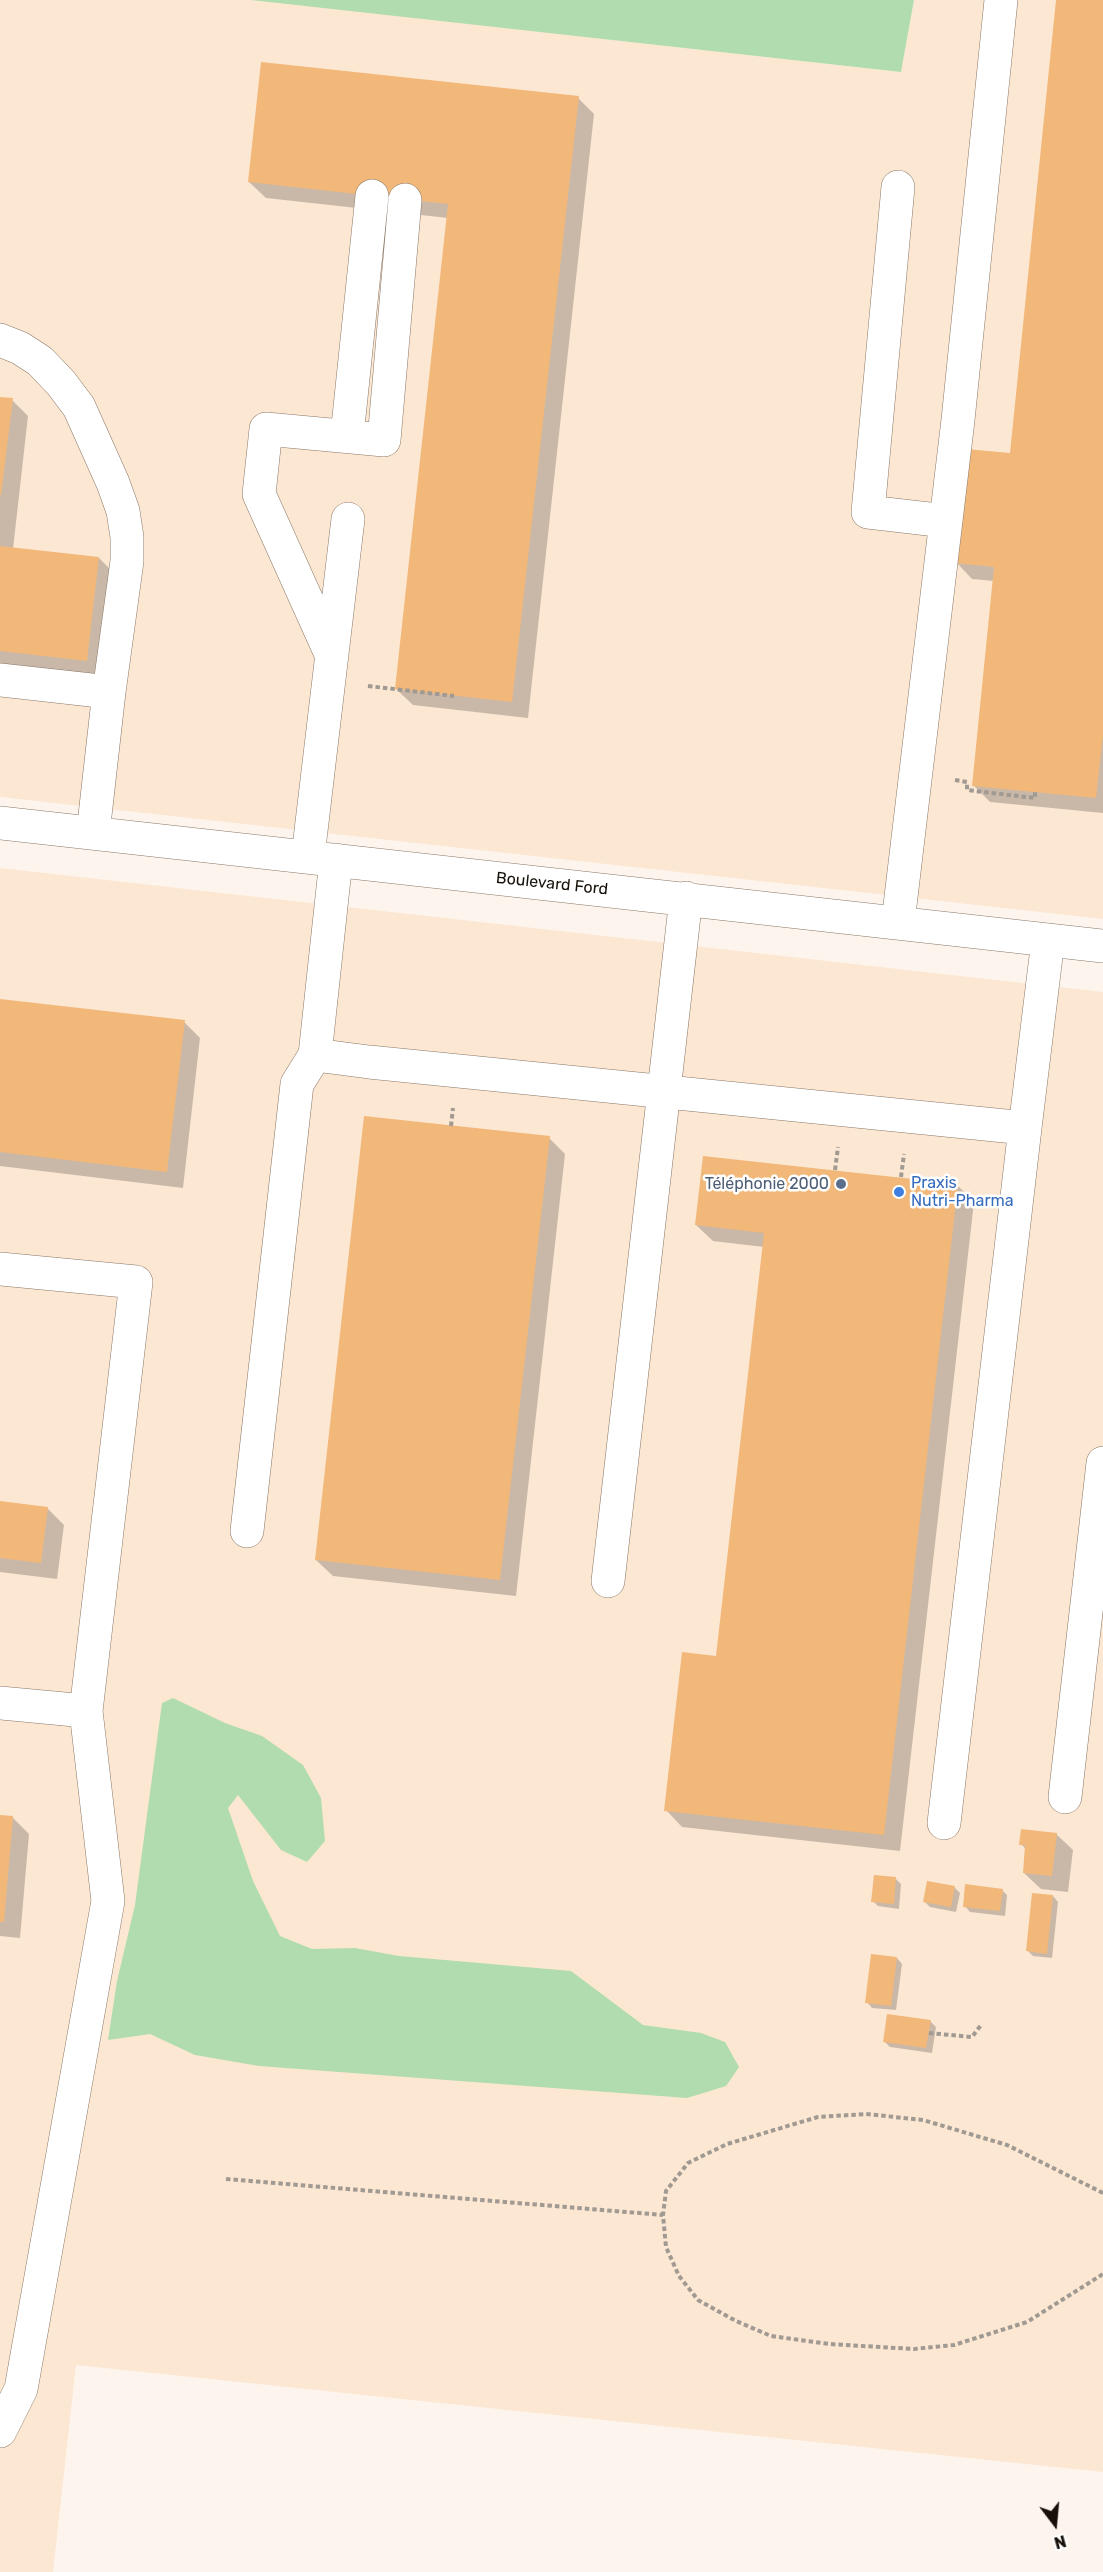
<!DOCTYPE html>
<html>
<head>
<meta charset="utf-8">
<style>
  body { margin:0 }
  #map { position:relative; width:1103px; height:2572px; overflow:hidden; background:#fdf5ed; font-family:Rubik,sans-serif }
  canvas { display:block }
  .north { position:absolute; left:1025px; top:2494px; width:60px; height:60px; -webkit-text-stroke:4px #fff; paint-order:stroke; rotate:164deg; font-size:16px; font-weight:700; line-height:24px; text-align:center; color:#161009 }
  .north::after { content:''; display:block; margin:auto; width:21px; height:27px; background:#161009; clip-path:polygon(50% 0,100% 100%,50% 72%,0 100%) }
</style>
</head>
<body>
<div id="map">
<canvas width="1103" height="2572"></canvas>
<div class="north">N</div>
</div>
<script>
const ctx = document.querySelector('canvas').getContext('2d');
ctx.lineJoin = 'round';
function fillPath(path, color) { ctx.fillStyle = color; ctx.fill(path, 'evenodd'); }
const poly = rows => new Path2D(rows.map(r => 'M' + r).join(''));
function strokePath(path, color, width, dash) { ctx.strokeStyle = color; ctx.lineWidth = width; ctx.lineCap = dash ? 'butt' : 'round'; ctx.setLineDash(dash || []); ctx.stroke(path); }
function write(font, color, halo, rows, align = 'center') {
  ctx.font = font + ' Rubik,sans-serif'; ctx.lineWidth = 5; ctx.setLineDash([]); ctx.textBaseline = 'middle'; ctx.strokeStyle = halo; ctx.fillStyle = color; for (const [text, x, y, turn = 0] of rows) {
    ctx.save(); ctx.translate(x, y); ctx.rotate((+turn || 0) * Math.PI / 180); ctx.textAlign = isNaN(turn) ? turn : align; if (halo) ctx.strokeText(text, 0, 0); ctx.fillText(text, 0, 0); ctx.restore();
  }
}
const built = poly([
  [0,0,256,0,901,72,914,0,1103,0,1103,919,0,797],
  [0,868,1103,992,1103,2472,76,2365,53,2572,0,2572]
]);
const green = poly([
  [251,0,914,0,901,72],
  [173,1698,225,1723,262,1736,303,1765,321,1798,325,1841,307,1862,281,1850,238,1795,228,1808,253,1881,280,1936,312,1949,355,1948,399,1956,571,1971,643,2025,701,2033,725,2042,739,2067,726,2086,687,2098,259,2066,195,2055,150,2034,108,2040,117,1981,135,1905,162,1703]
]);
const shadow = poly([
  [1058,0,1103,0,1103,813,990,802,973,785,994,581,972,579,956,562,1011,455],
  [578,98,594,114,528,718,413,705,396,689,448,218,266,198,249,182],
  [0,398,12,400,28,416,13,549,99,558,115,574,103,677,0,665],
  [0,1001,184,1022,200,1038,183,1188,0,1166],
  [549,1138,565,1154,516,1596,333,1576,316,1560],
  [958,1186,974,1202,900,1851,682,1827,666,1810,717,1658,764,1247,713,1241,696,1225],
  [0,1503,47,1508,64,1525,57,1579,0,1572],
  [0,1817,13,1818,29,1834,20,1938,0,1936],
  [1056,1834,1073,1850,1068,1892,1041,1889,1024,1873,1027,1850,1021,1844],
  [896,1879,901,1884,899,1909,878,1906,873,1901],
  [954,1887,960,1893,956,1912,930,1907,925,1902],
  [1002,1890,1007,1895,1005,1916,970,1912,965,1906],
  [1053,1896,1058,1902,1052,1958,1033,1956,1028,1951],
  [897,1958,902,1964,896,2010,872,2008,867,2002],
  [930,2021,936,2027,932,2053,890,2047,884,2041]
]);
const building = poly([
  [1056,0,1103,0,1103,735,1096,798,972,786,994,567,954,563,966,449,1010,453],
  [261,62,579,96,512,702,395,689,448,204,248,182],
  [0,397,13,398,1,495,0,495],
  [0,546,99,557,87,661,0,651],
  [0,999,185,1020,167,1172,0,1152],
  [364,1116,550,1136,500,1580,315,1560],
  [703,1156,958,1184,884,1835,664,1811,682,1652,716,1656,764,1233,695,1225],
  [0,1501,48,1507,41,1563,0,1558],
  [0,1815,13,1816,4,1922,0,1922],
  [1021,1829,1057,1833,1052,1876,1023,1873,1025,1845,1019,1845],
  [874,1875,896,1877,894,1904,871,1902],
  [927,1881,955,1886,951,1907,923,1902],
  [965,1884,1003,1889,1000,1911,963,1907],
  [1032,1893,1053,1895,1047,1954,1026,1951],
  [871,1954,897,1957,891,2006,865,2003],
  [887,2014,931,2020,926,2048,883,2042]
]);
const path = poly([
  [368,686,454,696],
  [955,780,967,782,967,790,1035,798,1035,792],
  [451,1126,453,1108],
  [835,1170,838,1147],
  [901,1177,904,1154],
  [929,2033,972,2037,981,2025],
  [226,2179,663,2215],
  [1103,2193,1007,2145,923,2120,866,2114,818,2117,727,2144,688,2163,666,2191,663,2215,666,2247,679,2276,698,2300,736,2321,771,2336,829,2344,914,2349,954,2345,1027,2322,1103,2274]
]);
const minor = poly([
  [898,187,868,512,946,521],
  [0,340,20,348,40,361,61,383,79,407,113,483,123,511,127,537,127,561,109,692],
  [347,436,372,196],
  [331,654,259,494,266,429,384,440,405,200],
  [0,680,109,692,93,833],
  [0,823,1103,946],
  [308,856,348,519],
  [336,860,315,1055,369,1062,1025,1128,1048,940],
  [898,922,958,420,1001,0],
  [0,1269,136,1282,86,1711,108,1901,21,2389,0,2431],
  [247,1531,297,1084,315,1055],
  [608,1581,686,898],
  [0,1703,86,1711],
  [1065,1797,1103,1463],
  [944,1823,1025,1128]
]);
const markers = [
  [841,1184,6,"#5c6f8a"],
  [899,1192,6,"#3f7fe0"]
];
const streetNames = [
  ["Boulevard Ford",552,884,6]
];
const shopNames = [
  ["Praxis",911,1183],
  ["Nutri-Pharma",911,1201]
];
const serviceNames = [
  ["Téléphonie 2000",829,1184]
];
fillPath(built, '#fce7d3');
fillPath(green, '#b1dcaf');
fillPath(shadow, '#0003');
fillPath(building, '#f2b87a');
strokePath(minor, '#897766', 34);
strokePath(path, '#a19a92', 4, [4.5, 3]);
strokePath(minor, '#fff', 33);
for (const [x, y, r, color] of markers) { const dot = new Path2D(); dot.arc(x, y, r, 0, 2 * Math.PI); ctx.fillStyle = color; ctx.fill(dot); strokePath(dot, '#fff', 2); }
write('16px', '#161009', '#fff', streetNames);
write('16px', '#366cbe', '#fff', shopNames, 'left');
write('16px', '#4e5e75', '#fff', serviceNames, 'right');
</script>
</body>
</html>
